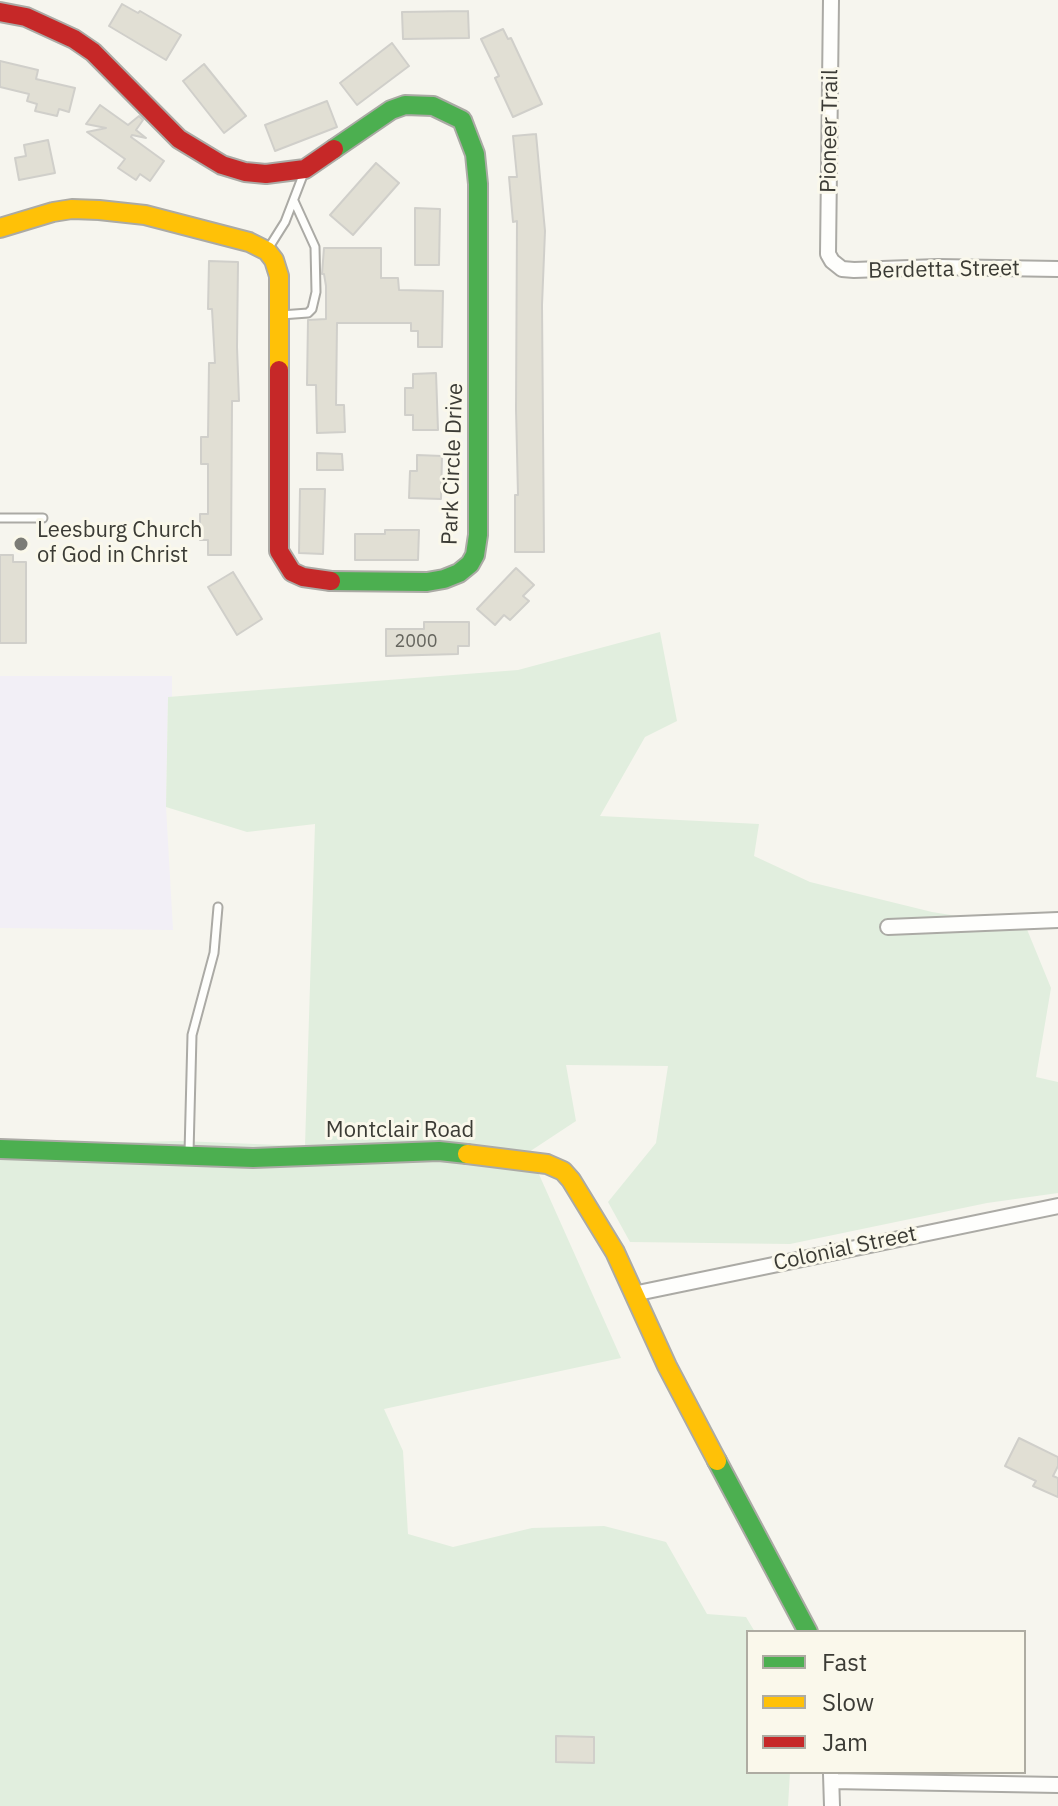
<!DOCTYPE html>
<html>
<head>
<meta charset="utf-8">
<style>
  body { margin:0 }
  #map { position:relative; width:1058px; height:1806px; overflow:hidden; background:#f6f5ee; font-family:"IBM Plex Sans",sans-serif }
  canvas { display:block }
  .legend { position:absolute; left:746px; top:1630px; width:280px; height:144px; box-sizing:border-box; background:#faf8eb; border:2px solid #aeaca2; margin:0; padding:10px 14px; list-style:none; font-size:24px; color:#3b3b35 }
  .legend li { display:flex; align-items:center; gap:16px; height:40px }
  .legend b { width:40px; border:2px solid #aeaca2 }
</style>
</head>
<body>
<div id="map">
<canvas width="1058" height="1806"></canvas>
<ul class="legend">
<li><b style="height:10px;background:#4caf50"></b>Fast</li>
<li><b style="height:10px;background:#ffc107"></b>Slow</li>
<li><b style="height:10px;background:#c62828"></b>Jam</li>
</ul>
</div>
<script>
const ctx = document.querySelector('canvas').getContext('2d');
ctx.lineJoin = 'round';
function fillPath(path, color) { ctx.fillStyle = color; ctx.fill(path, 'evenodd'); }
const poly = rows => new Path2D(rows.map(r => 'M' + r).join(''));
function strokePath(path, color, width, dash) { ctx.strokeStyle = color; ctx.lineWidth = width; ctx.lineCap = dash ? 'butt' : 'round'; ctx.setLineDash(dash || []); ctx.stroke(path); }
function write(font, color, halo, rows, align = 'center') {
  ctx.font = font + ' "IBM Plex Sans",sans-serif'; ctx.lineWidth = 6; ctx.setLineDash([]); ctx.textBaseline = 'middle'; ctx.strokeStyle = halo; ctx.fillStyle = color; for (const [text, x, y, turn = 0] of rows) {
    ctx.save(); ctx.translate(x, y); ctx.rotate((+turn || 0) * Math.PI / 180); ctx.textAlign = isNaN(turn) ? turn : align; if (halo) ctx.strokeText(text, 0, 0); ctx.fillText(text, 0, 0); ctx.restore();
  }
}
const commercial = poly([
  [0,676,172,676,172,697,168,698,166,807,173,930,0,928]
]);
const green = poly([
  [660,632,677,721,645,737,600,816,759,824,754,856,810,882,932,912,1026,927,1051,988,1036,1077,1058,1082,1058,1193,987,1203,790,1244,630,1242,608,1202,656,1143,668,1066,566,1065,576,1121,529,1152,621,1358,384,1409,403,1451,408,1534,453,1547,532,1528,604,1526,666,1542,707,1614,746,1617,755,1632,748,1632,748,1772,790,1772,788,1806,0,1806,0,1145,181,1141,305,1146,315,824,247,832,166,807,168,697,518,670]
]);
const building = poly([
  [122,4,138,13,140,11,181,35,166,60,109,26,122,4],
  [468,11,469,38,403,39,402,12,468,11],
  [503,29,508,39,511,38,542,104,513,117,495,78,499,76,481,39,503,29],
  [392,43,409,66,357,105,340,83,392,43],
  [0,61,38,70,36,79,75,88,69,112,59,109,57,116,35,111,37,104,27,101,29,94,0,87,0,61],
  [204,64,246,116,224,133,183,81,204,64],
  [327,101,337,127,275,151,265,125,327,101],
  [100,105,128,125,139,116,143,120,136,130,146,138,132,135,131,137,164,161,150,181,140,174,136,180,118,168,125,159,87,132,106,128,86,124,100,105],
  [536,134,545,231,542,305,544,552,515,552,515,495,518,495,516,409,517,221,513,222,509,177,517,177,513,136,536,134],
  [48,140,55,173,19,180,15,158,26,156,24,145,48,140],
  [376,163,399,183,353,235,330,215,376,163],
  [415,208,440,209,439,265,415,265,415,208],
  [324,248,381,248,381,278,398,278,399,290,443,291,442,347,418,347,418,331,411,331,411,323,337,323,336,405,344,405,345,432,317,433,316,385,307,385,308,320,326,319,326,286,324,274,322,274,324,248],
  [209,261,238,262,237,347,239,401,232,401,231,555,208,555,208,540,200,540,200,514,208,514,208,464,201,464,201,437,208,437,209,363,215,363,212,309,208,309,209,261],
  [436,373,438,430,413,430,413,415,405,415,405,388,413,388,413,374,436,373],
  [317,453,342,454,343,470,317,470,317,453],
  [417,455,442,456,441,499,409,498,410,471,417,471,417,455],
  [300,489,325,489,323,554,299,553,300,489],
  [385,530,419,530,418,560,355,560,355,534,385,534,385,530],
  [0,555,13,555,13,562,26,562,26,643,0,643,0,555],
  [516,568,534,585,523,596,529,601,510,620,504,615,495,625,477,609,516,568],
  [233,572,262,619,237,635,208,587,233,572],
  [424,622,469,622,469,646,458,646,458,654,386,656,386,629,424,629,424,622],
  [1019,1438,1058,1457,1058,1466,1053,1476,1058,1478,1058,1497,1033,1486,1036,1481,1005,1466,1019,1438],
  [556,1736,594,1737,594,1763,556,1762,556,1736]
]);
const lane = poly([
  [268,249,285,222,305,170],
  [281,315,308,313,312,309,316,292,315,247,294,201],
  [0,518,43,518],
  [189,1153,192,1035,214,953,218,907]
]);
const street = poly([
  [831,0,828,254,832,261,842,269,854,270,938,267,1058,269],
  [888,927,1058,920],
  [633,1294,1058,1206],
  [831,1774,832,1806],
  [832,1781,1058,1785]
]);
const fast = poly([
  [331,581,427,582,444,579,459,573,470,564,475,555,478,535,478,184,475,154,462,120,433,106,405,105,391,110,334,149],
  [0,1149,253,1158,439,1151,467,1154],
  [717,1461,808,1632]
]);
const slow = poly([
  [0,228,53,212,72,209,99,210,145,215,249,242,267,251,274,260,279,276,279,370],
  [467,1154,547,1164,563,1171,571,1180,615,1252,667,1366,717,1461]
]);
const jam = poly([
  [0,12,26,17,74,39,93,52,179,139,222,165,245,172,266,174,305,169,334,149],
  [279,370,279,551,292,572,303,577,331,581]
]);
const markers = [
  [21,544,8,"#7c7c76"]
];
const numberNames = [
  ["2000",416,642]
];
const streetNames = [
  ["Pioneer Trail",830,131,-89],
  ["Berdetta Street",944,270,-1],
  ["Park Circle Drive",453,464,-88],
  ["Montclair Road",400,1131],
  ["Colonial Street",845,1249,-12]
];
const poiNames = [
  ["Leesburg Church",37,531],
  ["of God in Christ",37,556]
];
fillPath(commercial, '#f2eff6');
fillPath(green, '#e1eede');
fillPath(building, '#e1dfd4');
strokePath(building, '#d0cfca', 2);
strokePath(lane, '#abaaa5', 11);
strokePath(street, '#abaaa5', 18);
strokePath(fast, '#abaaa5', 22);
strokePath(slow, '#abaaa5', 22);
strokePath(jam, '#abaaa5', 22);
strokePath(lane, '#fefefc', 7);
strokePath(street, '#fefefc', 14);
strokePath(fast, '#4caf50', 18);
strokePath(slow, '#ffc107', 18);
strokePath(jam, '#c62828', 18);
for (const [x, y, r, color] of markers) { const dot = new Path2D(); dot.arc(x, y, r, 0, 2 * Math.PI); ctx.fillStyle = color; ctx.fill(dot); strokePath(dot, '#faf8eb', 3); }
write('18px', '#65655e', null, numberNames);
write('22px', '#3b3b35', '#faf8eb', streetNames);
write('22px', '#3b3b35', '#faf8eb', poiNames, 'left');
</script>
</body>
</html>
